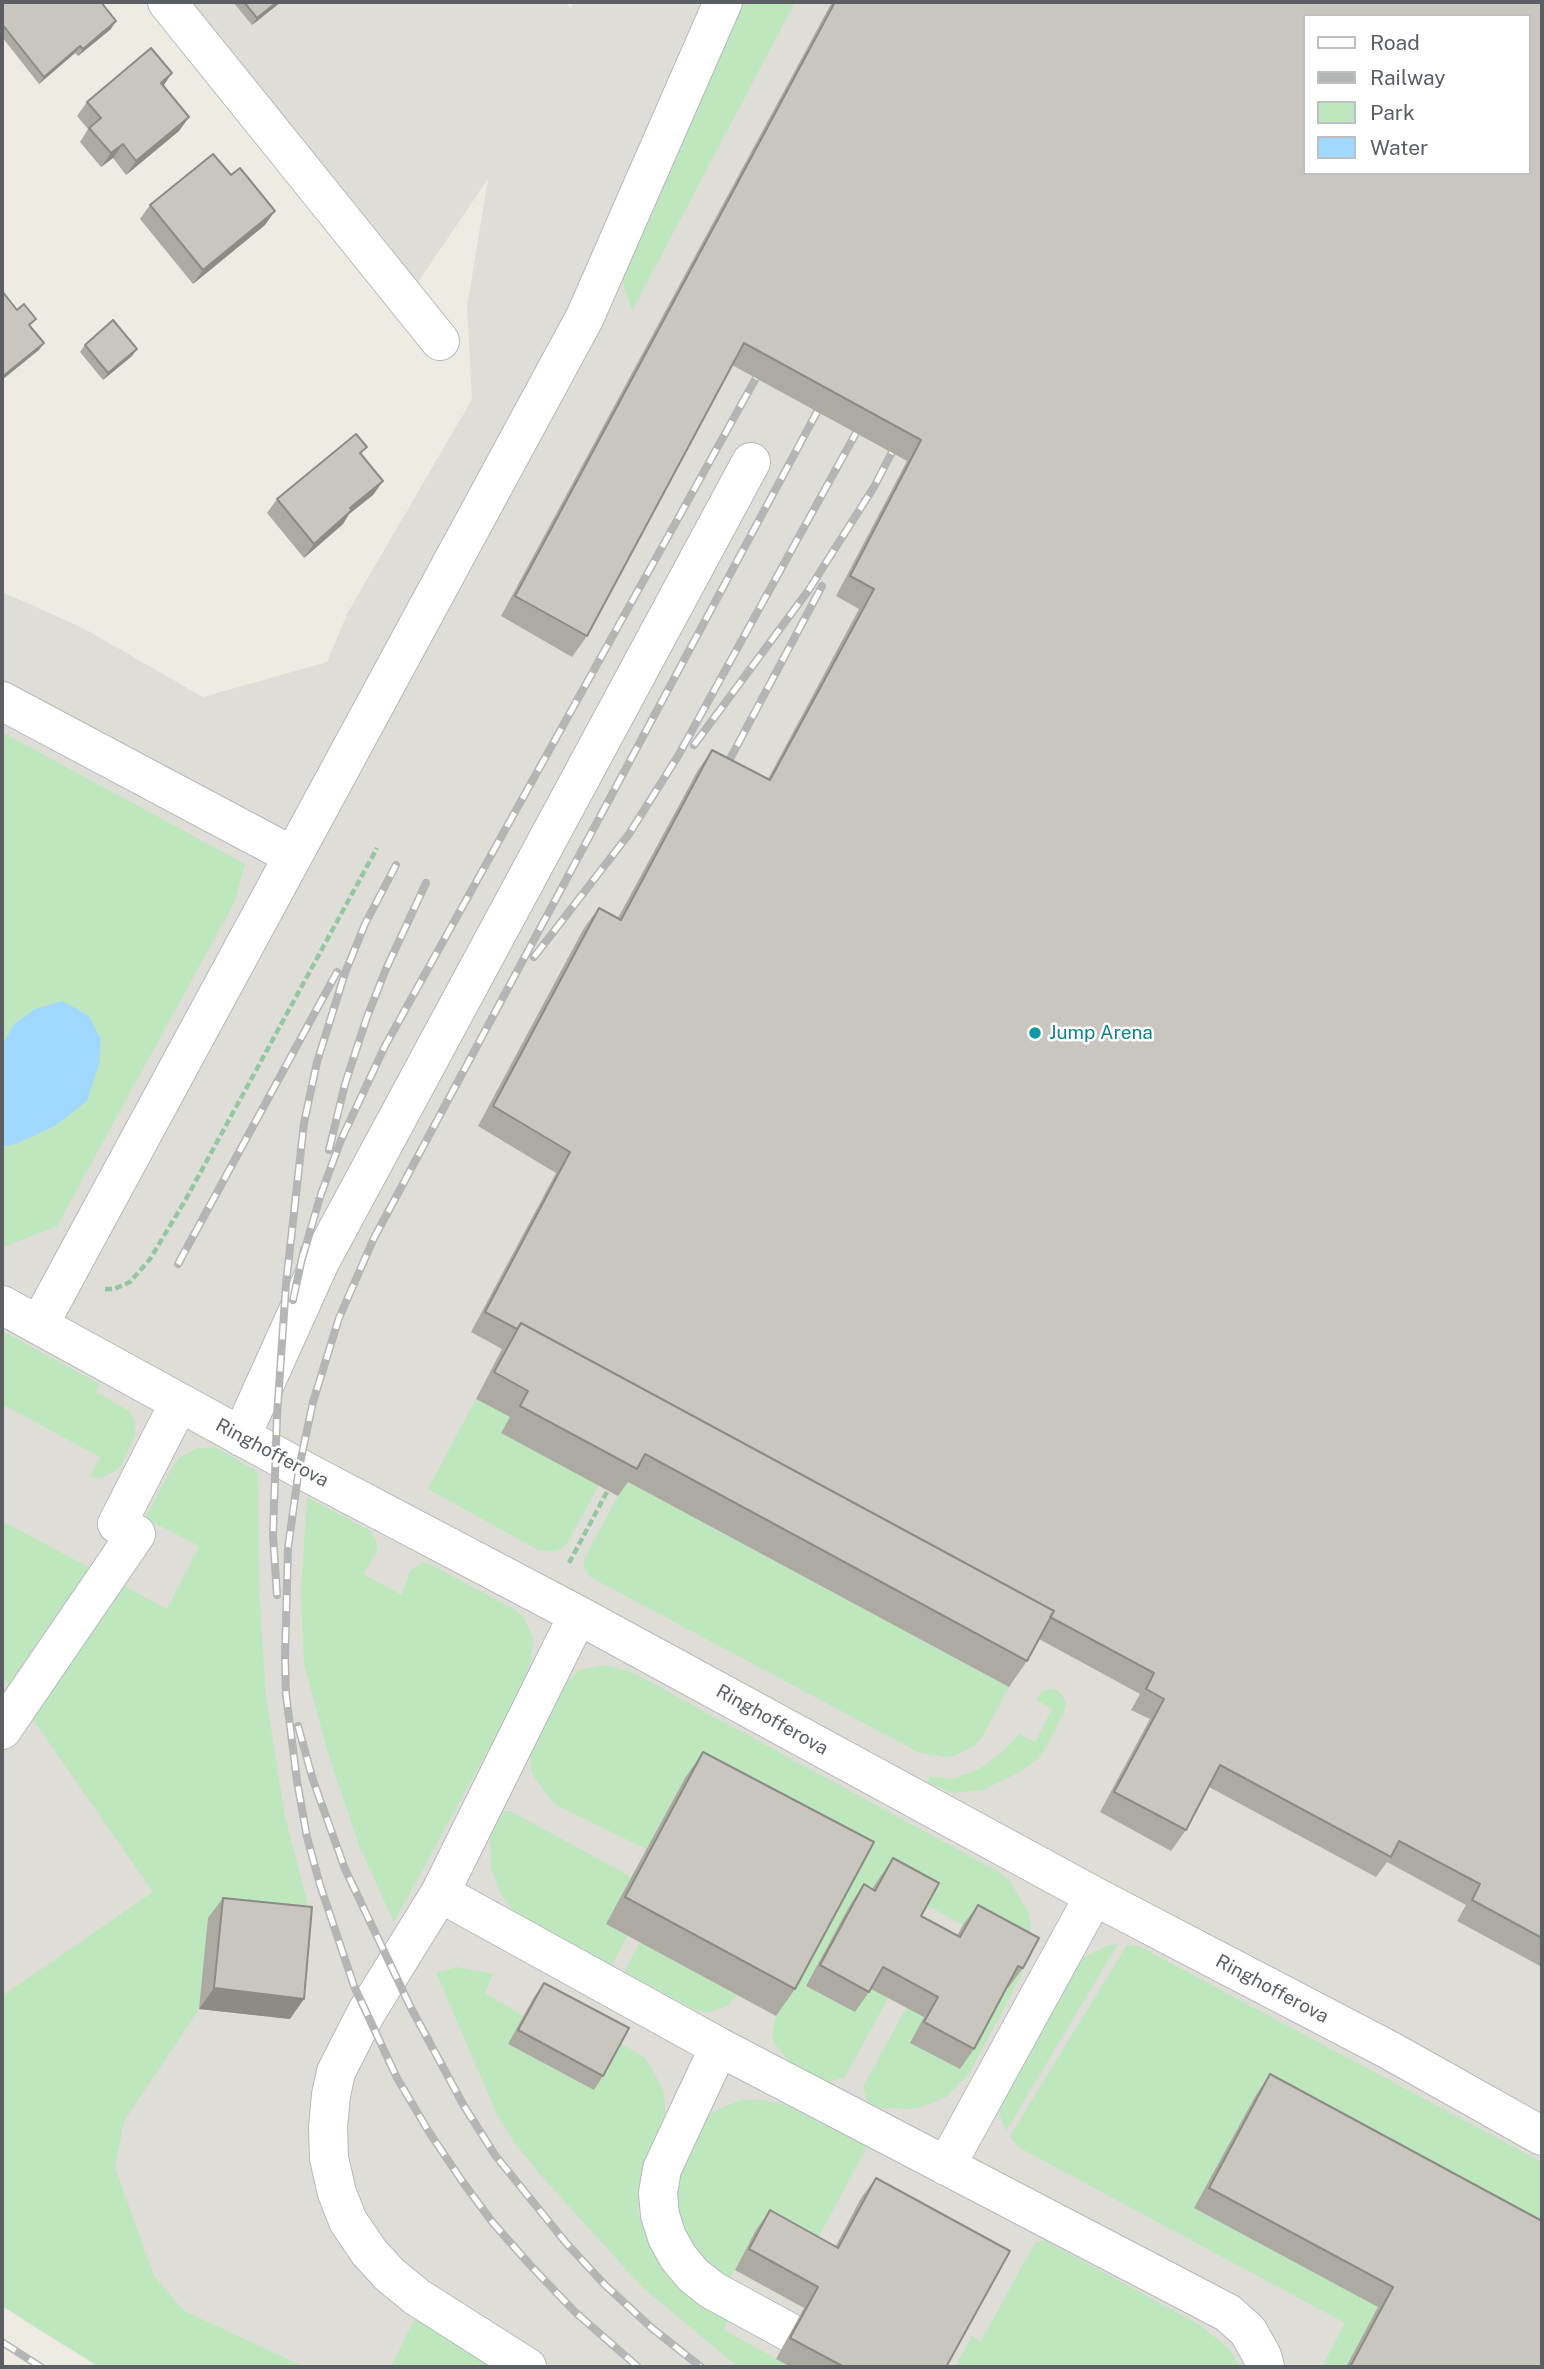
<!DOCTYPE html>
<html>
<head>
<meta charset="utf-8">
<style>
  body { margin:0 }
  #map { position:relative; width:1544px; height:2369px; overflow:hidden; background:#eeebe2; font-family:"Public Sans",sans-serif }
  canvas { display:block }
  .frame { position:absolute; inset:0; border:4px solid #5b5f64; pointer-events:none }
  .legend { position:absolute; left:1303px; top:14px; width:228px; height:161px; box-sizing:border-box; background:#fff; border:2px solid #bdbfc1; margin:0; padding:9px 12px; list-style:none; font-size:21px; color:#5b5f64 }
  .legend li { display:flex; align-items:center; gap:14px; height:35px }
  .legend b { width:35px; border:2px solid #bdbfc1 }
</style>
</head>
<body>
<div id="map">
<canvas width="1544" height="2369"></canvas>
<div class="frame"></div>
<ul class="legend">
<li><b style="height:9px;background:#fff"></b>Road</li>
<li><b style="height:9px;background:#b4b5b5"></b>Railway</li>
<li><b style="height:19px;background:#bee7bd"></b>Park</li>
<li><b style="height:19px;background:#a1d8ff"></b>Water</li>
</ul>
</div>
<script>
const ctx = document.querySelector('canvas').getContext('2d');
ctx.lineJoin = 'round';
function fillPath(path, color) { ctx.fillStyle = color; ctx.fill(path, 'evenodd'); }
const poly = rows => new Path2D(rows.map(r => 'M' + r).join(''));
function strokePath(path, color, width, dash) { ctx.strokeStyle = color; ctx.lineWidth = width; ctx.lineCap = dash ? 'butt' : 'round'; ctx.setLineDash(dash || []); ctx.stroke(path); }
function write(font, color, halo, rows, align = 'center') {
  ctx.font = font + ' "Public Sans",sans-serif'; ctx.lineWidth = 5; ctx.setLineDash([]); ctx.textBaseline = 'middle'; ctx.strokeStyle = halo; ctx.fillStyle = color; for (const [text, x, y, turn = 0] of rows) {
    ctx.save(); ctx.translate(x, y); ctx.rotate((+turn || 0) * Math.PI / 180); ctx.textAlign = isNaN(turn) ? turn : align; if (halo) ctx.strokeText(text, 0, 0); ctx.fillText(text, 0, 0); ctx.restore();
  }
}
const industrial = poly([
  [179,2,564,2,571,8,575,2,1542,2,1542,2367,99,2367,2,2306,2,592,83,628,203,697,327,662,348,612,472,399,467,307,488,179,416,285],
  [1304,16,1528,16,1528,173,1304,173]
]);
const green = poly([
  [742,2,795,2,632,311,623,283,630,247],
  [2,732,245,864,235,901,57,1226,3,1247,2,1146,17,1144,55,1126,86,1101,14,1024,2,1046],
  [2,1331,100,1384,96,1392,129,1411,135,1421,135,1436,121,1466,115,1471,102,1478,90,1477,100,1457,2,1404],
  [476,1399,510,1417,502,1433,599,1485,568,1542,562,1548,553,1552,538,1550,428,1489],
  [198,1448,217,1448,258,1472,259,1587,266,1697,285,1817,313,1924,298,1927,209,1919,199,2009,124,2121,115,2168,154,2276,184,2311,305,2367,99,2367,2,2306,2,1996,153,1892,2,1675,2,1521,167,1609,199,1546,145,1518,174,1464,180,1457],
  [626,1481,1009,1687,982,1737,974,1746,954,1756,944,1757,918,1752,592,1578,587,1574,583,1561],
  [307,1497,369,1530,374,1536,378,1550,363,1574,402,1595,410,1571,422,1563,430,1564,514,1609,524,1618,533,1638,531,1660,517,1697,394,1922,360,1848,328,1753,304,1664,301,1591],
  [604,1665,630,1671,999,1872,1010,1881,1028,1912,1031,1928,1027,1960,1021,1976,969,2074,946,2097,922,2107,909,2109,880,2108,868,2104,863,2087,906,2008,1004,1986,1024,1959,925,1904,860,1911,806,1985,855,2012,868,1987,888,1998,845,2077,828,2082,788,2060,774,2043,772,2034,776,2016,685,1778,646,1849,556,1805,546,1794,532,1773,530,1752,562,1686,580,1670],
  [1051,1688,1057,1690,1064,1698,1066,1704,1063,1715,1043,1753,1032,1763,1020,1772,983,1790,953,1793,928,1783,929,1776,952,1779,979,1769,1005,1750,1019,1734,1035,1742,1052,1709,1037,1700,1040,1693],
  [510,1811,632,1877,628,1935,612,1965,518,1915,509,1905,501,1894,491,1868,490,1841,491,1829,496,1818,503,1812],
  [640,1942,737,1995,726,2007,709,2012,698,2011,624,1972],
  [1118,1944,1006,2131,1000,2116,1000,2106,1082,1958,1107,1946],
  [1127,1945,1139,1946,1542,2162,1542,2250,1378,2307,1346,2367,1322,2367,1345,2323,1018,2147,1010,2136],
  [457,1967,493,1974,485,1993,523,2016,509,2045,619,2042,645,2058,663,2089,665,2103,665,2119,639,2193,638,2213,652,2251,664,2269,730,2314,724,2330,791,2367,738,2367,642,2287,538,2172,512,2139,497,2114,436,1973],
  [756,2099,786,2105,867,2147,813,2247,756,2231,727,2284,692,2254,673,2194,700,2124,712,2113,726,2106,742,2100],
  [1044,2240,1200,2325,1228,2348,1241,2367,955,2367,972,2336,981,2341,1035,2243],
  [416,2316,497,2367,391,2367]
]);
const water = poly([
  [62,1001,88,1015,101,1039,99,1064,87,1101,55,1126,16,1144,2,1146,2,1046,14,1024,35,1009]
]);
const path = poly([
  [105,1289,114,1289,130,1282,150,1259,186,1199,377,848],
  [569,1563,608,1490]
]);
const minor = poly([
  [167,2,440,341],
  [2,701,293,856],
  [2,1305,299,1468,578,1615,1094,1896,1389,2050,1542,2136],
  [39,1325,585,317,723,2],
  [241,1437,320,1262,751,462],
  [117,1524,179,1403],
  [2,1730,136,1534],
  [440,1893,578,1615],
  [719,2047,662,2169,658,2193,660,2215,667,2237,678,2257,693,2275,712,2290,789,2332],
  [946,2166,1094,1896],
  [527,2367,417,2297,390,2275,369,2252,348,2221,337,2193,329,2158,328,2127,331,2095,336,2072,366,2013,440,1893,719,2047,1228,2313,1248,2331,1262,2356,1265,2367]
]);
const rail = poly([
  [694,745,808,591,874,487,892,452],
  [722,774,822,586],
  [534,957,629,834,678,756,856,433],
  [329,1150,345,1084,367,1017,386,969,426,883],
  [302,1259,321,1194,341,1140,385,1046,756,378],
  [178,1264,337,972],
  [293,1300,304,1249],
  [277,1595,273,1535,277,1416,286,1284,304,1123,317,1062,345,973,365,924,396,865],
  [298,1726,313,1780,345,1869,411,2008,464,2106,495,2155,567,2244,605,2285,653,2329,701,2367],
  [2,2342,41,2367],
  [638,2367,575,2312,531,2266,493,2223,462,2181,429,2132,397,2078,354,1986,320,1885,307,1837,297,1781,286,1694,285,1658,288,1548,299,1468,313,1402,339,1318,374,1238,817,412]
]);
const wall = poly([
  [2,2,111,29,78,56,75,53,39,84,2,37],
  [233,2,281,2,252,25],
  [832,2,1542,2,1542,1967,1457,1921,1466,1905,1387,1862,1376,1877,1209,1787,1186,1830,1171,1851,1100,1812,1150,1719,1131,1710,1140,1694,1039,1639,1027,1661,1009,1687,628,1482,618,1496,501,1433,510,1417,476,1399,502,1349,471,1332,556,1173,478,1126,584,928,599,908,618,918,698,770,712,750,768,779,859,609,836,596,907,461,732,365,587,636,572,657,501,616],
  [163,86,189,117,179,131,126,175,113,158,101,167,80,142,88,129,77,116,87,102],
  [150,205,265,225,193,284,140,219],
  [85,345,137,349,132,356,103,380,80,352],
  [361,455,383,481,373,495,349,514,343,524,304,558,267,513,277,499],
  [703,1752,795,1989,776,2016,606,1924,685,1778],
  [893,1858,921,1916,957,1936,963,1925,978,1905,1023,1968,1008,1988,1007,1987,974,2049,960,2069,910,2043,924,2017,871,1989,855,2012,806,1986,850,1905,864,1884,872,1889],
  [223,1898,290,2019,199,2009,208,1918],
  [544,1983,603,2076,594,2090,508,2044,534,1997],
  [1270,2074,1542,2367,1346,2367,1378,2307,1194,2208,1256,2095],
  [876,2178,946,2367,791,2367,776,2359,804,2308,735,2270,756,2230,770,2210,836,2246,861,2198]
]);
const shadedWall = poly([
  [277,2,281,2,252,25,257,18],
  [116,21,111,29,78,56,83,49],
  [80,46,75,53,39,84,44,77],
  [172,73,162,88,161,83],
  [189,117,179,131,126,175,136,161],
  [123,144,113,158,101,167,111,153],
  [275,211,265,225,193,284,203,270],
  [44,343,39,350,2,380,2,377],
  [137,349,132,356,103,380,108,373],
  [383,481,373,495,349,514,343,524,304,558,314,544,350,508],
  [214,1988,304,1999,290,2019,199,2009]
]);
const building = poly([
  [2,2,101,2,116,21,83,49,80,46,44,77,2,24,2,2],
  [244,2,277,2,257,18,244,2],
  [835,2,1542,2,1542,1938,1472,1900,1480,1884,1399,1841,1391,1857,1220,1765,1186,1830,1114,1792,1164,1699,1146,1689,1154,1673,1050,1617,1054,1611,521,1323,517,1329,485,1312,570,1152,493,1106,599,908,621,920,712,750,770,780,874,589,850,576,921,440,744,343,587,636,515,596,835,2],
  [1304,16,1528,16,1528,173,1304,173,1304,16],
  [151,48,172,73,161,83,189,117,136,161,123,144,111,153,89,128,101,118,87,102,151,48],
  [213,154,231,175,240,168,275,211,203,270,150,205,213,154],
  [2,291,17,310,24,304,36,319,29,325,44,343,2,377,2,291],
  [113,320,137,349,108,373,85,345,113,320],
  [356,434,367,447,360,453,383,481,350,508,352,510,314,544,277,499,356,434],
  [521,1323,1054,1611,1027,1661,645,1454,637,1469,520,1406,528,1391,494,1372,521,1323],
  [703,1752,874,1842,795,1989,625,1897,703,1752],
  [893,1858,939,1883,921,1916,960,1937,978,1905,1039,1938,1023,1968,1018,1966,974,2049,924,2022,938,1997,883,1967,869,1992,820,1965,864,1884,875,1891,893,1858],
  [223,1898,312,1907,304,1999,214,1988,223,1898],
  [544,1983,629,2028,603,2076,518,2030,544,1983],
  [1270,2074,1542,2221,1542,2367,1350,2367,1393,2287,1209,2188,1270,2074],
  [876,2178,1010,2251,946,2367,844,2367,790,2338,818,2287,749,2249,770,2210,838,2248,876,2178]
]);
const markers = [
  [1035,1033,7,"#0f9aa8"]
];
const cultureNames = [
  ["Jump Arena",1049,1033]
];
const streetNames = [
  ["Ringhofferova",272,1453,28],
  ["Ringhofferova",772,1720,29],
  ["Ringhofferova",1272,1989,28]
];
fillPath(industrial, '#dfddd7');
fillPath(green, '#bee7bd');
fillPath(water, '#a1d8ff');
strokePath(minor, '#b5b9bd', 40);
strokePath(path, '#95c6a2', 4.5, [7, 3.5]);
strokePath(minor, '#fff', 38);
strokePath(rail, '#b4b5b5', 8);
strokePath(rail, '#fff', 5, [16]);
fillPath(wall, '#adaaa4');
fillPath(shadedWall, '#8d8b86');
fillPath(building, '#c9c6bf');
strokePath(building, '#8d8b86', 2);
for (const [x, y, r, color] of markers) { const dot = new Path2D(); dot.arc(x, y, r, 0, 2 * Math.PI); ctx.fillStyle = color; ctx.fill(dot); strokePath(dot, '#fff', 2.5); }
write('19px', '#0d838f', '#fff', cultureNames, 'left');
write('19px', '#5b5f64', '#fff', streetNames);
</script>
</body>
</html>
